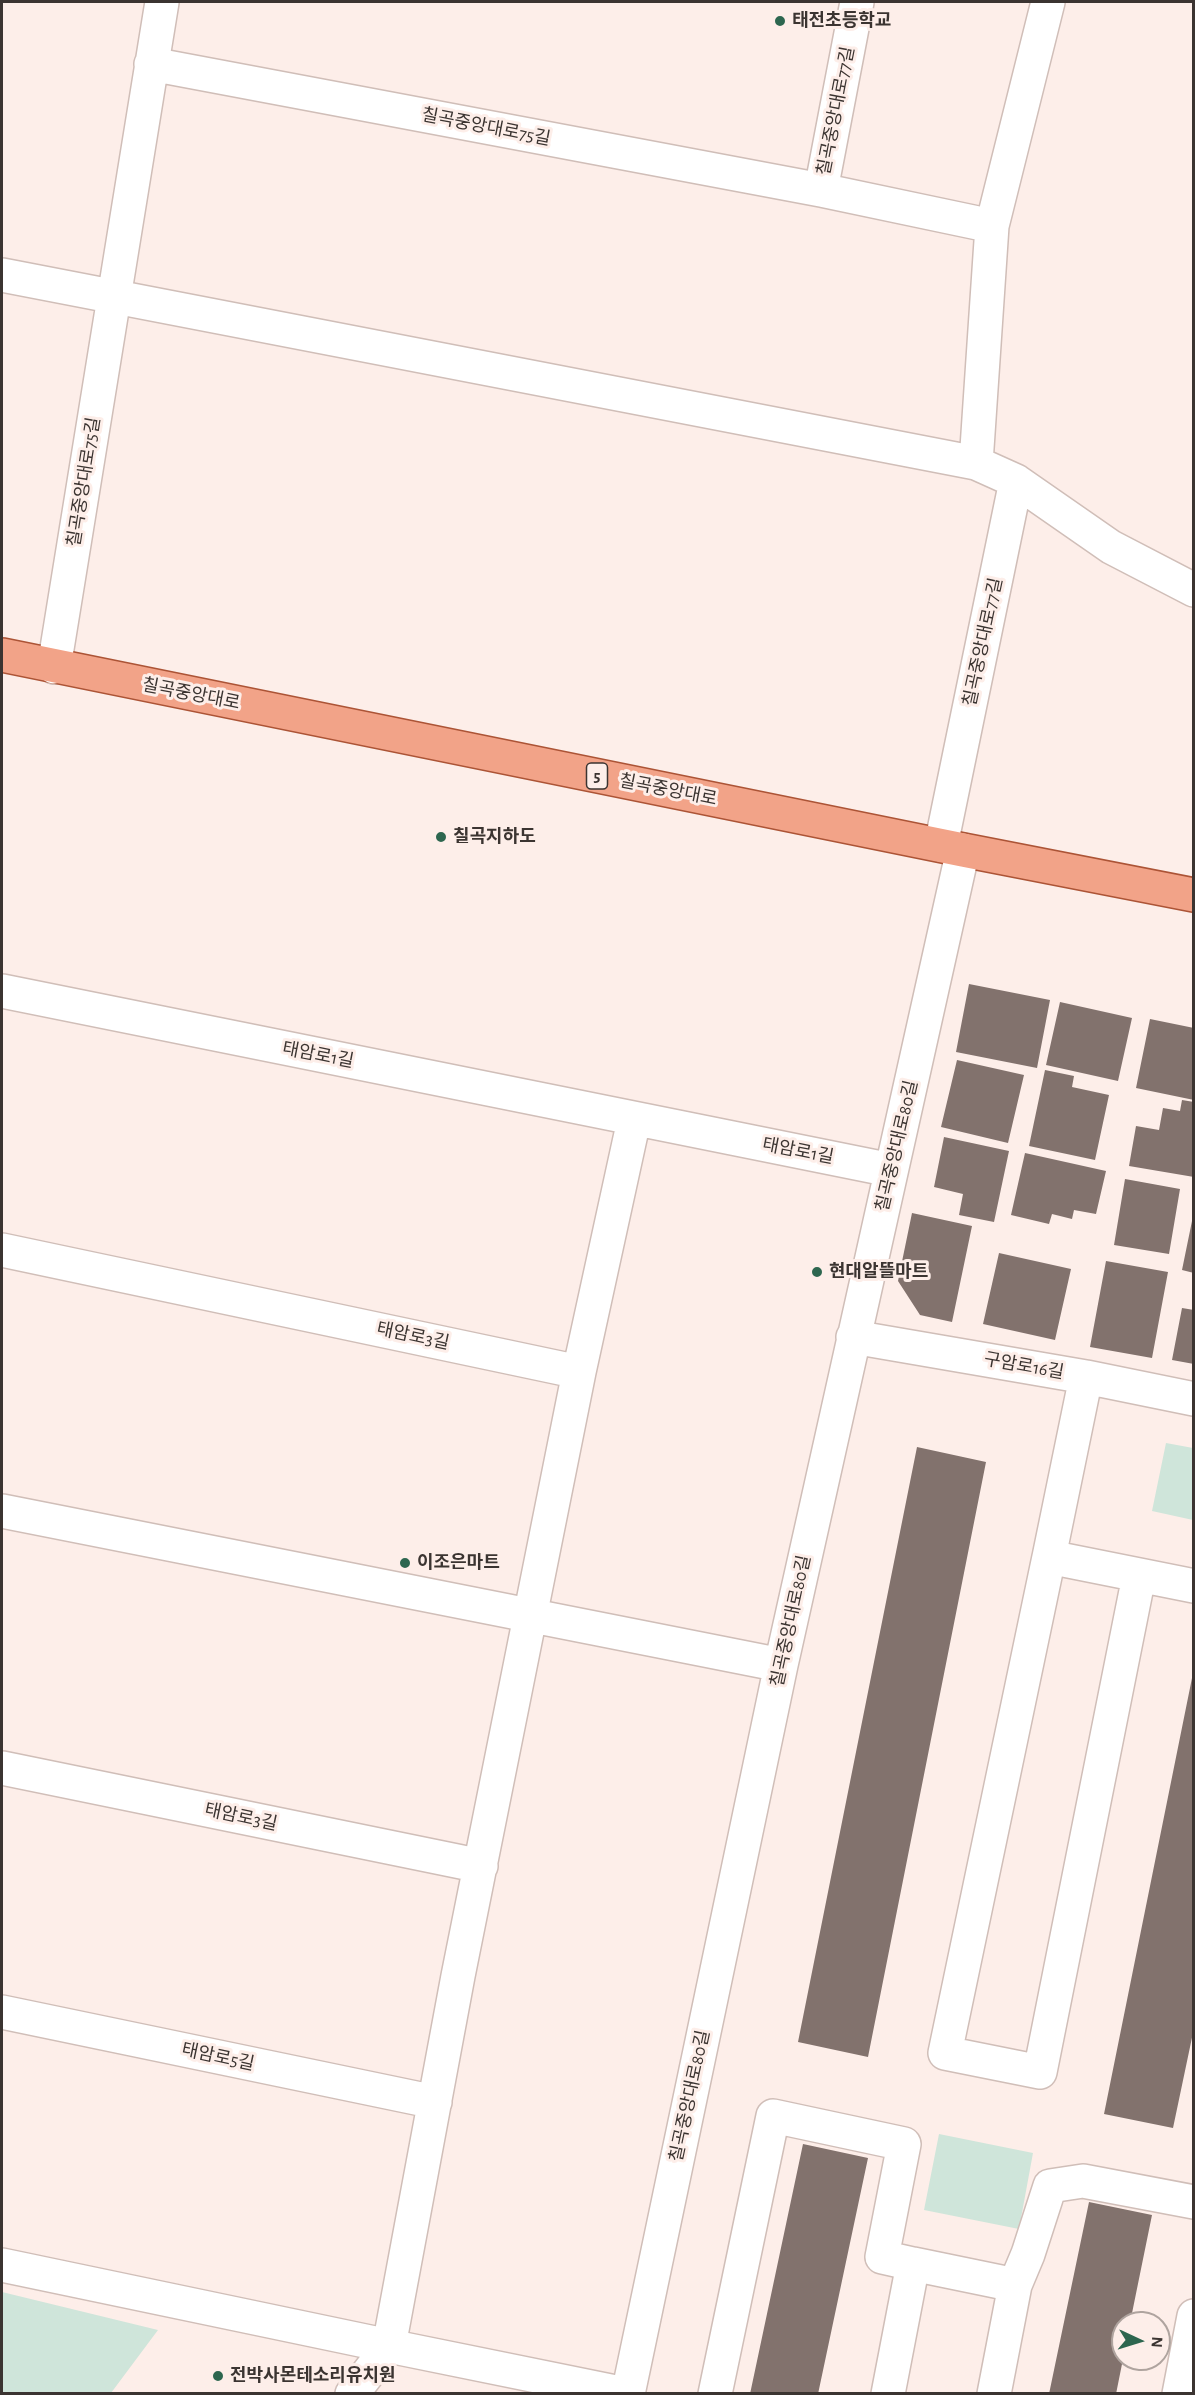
<!DOCTYPE html>
<html>
<head>
<meta charset="utf-8">
<style>
  body { margin:0 }
  #map { position:relative; width:1195px; height:2395px; overflow:hidden; background:#fdeee9; font-family:"Alegreya Sans",sans-serif }
  canvas { display:block }
  .frame { position:absolute; inset:0; border:3px solid #3b3431; pointer-events:none }
  .north { position:absolute; left:1111px; top:2311px; width:60px; height:60px; box-sizing:border-box; background:#fdeee9; border:2px solid #afa49f; border-radius:50%; rotate:94deg; font-size:16px; font-weight:700; line-height:24px; text-align:center; color:#3b3431 }
  .north::after { content:''; display:block; margin:auto; width:21px; height:27px; background:#2d664f; clip-path:polygon(50% 0,100% 100%,50% 72%,0 100%) }
</style>
</head>
<body>
<div id="map">
<canvas width="1195" height="2395"></canvas>
<div class="frame"></div>
<div class="north">N</div>
</div>
<script>
const ctx = document.querySelector('canvas').getContext('2d');
ctx.lineJoin = 'round';
function fillPath(path, color) { ctx.fillStyle = color; ctx.fill(path, 'evenodd'); }
const poly = rows => new Path2D(rows.map(r => 'M' + r).join(''));
function strokePath(path, color, width, dash) { ctx.strokeStyle = color; ctx.lineWidth = width; ctx.lineCap = dash ? 'butt' : 'round'; ctx.setLineDash(dash || []); ctx.stroke(path); }
function write(font, color, halo, rows, align = 'center') {
  ctx.font = font + ' "Alegreya Sans","Noto Sans KR",sans-serif'; ctx.lineWidth = 6; ctx.setLineDash([]); ctx.textBaseline = 'middle'; ctx.strokeStyle = halo; ctx.fillStyle = color; for (const [text, x, y, turn = 0] of rows) {
    ctx.save(); ctx.translate(x, y); ctx.rotate((+turn || 0) * Math.PI / 180); ctx.textAlign = isNaN(turn) ? turn : align; if (halo) ctx.strokeText(text, 0, 0); ctx.fillText(text, 0, 0); ctx.restore();
  }
}
const green = poly([
  [1166,1443,1193,1448,1193,1520,1152,1511],
  [939,2134,1033,2153,1019,2229,924,2210],
  [2,2292,158,2330,111,2393,2,2393]
]);
const building = poly([
  [969,984,1050,1000,1037,1068,956,1052],
  [1060,1002,1132,1018,1118,1081,1046,1065],
  [1150,1019,1194,1028,1194,1100,1136,1088],
  [957,1060,1024,1075,1008,1143,941,1127],
  [1045,1070,1074,1076,1072,1087,1109,1095,1095,1160,1029,1146],
  [1182,1100,1194,1102,1194,1177,1129,1166,1136,1126,1159,1130,1163,1108,1180,1111],
  [944,1137,1009,1151,994,1222,959,1215,963,1194,934,1187],
  [1025,1153,1106,1171,1096,1214,1074,1210,1072,1219,1052,1214,1049,1224,1011,1215],
  [1125,1179,1180,1189,1169,1254,1114,1245],
  [912,1213,972,1226,952,1322,920,1315,898,1281],
  [1192,1221,1194,1221,1194,1273,1182,1270],
  [999,1253,1071,1269,1055,1340,983,1324],
  [1106,1261,1168,1272,1152,1358,1090,1347],
  [1182,1308,1194,1310,1194,1364,1172,1360],
  [917,1447,986,1462,868,2057,798,2042],
  [1192,1678,1194,2028,1173,2128,1104,2114],
  [803,2144,868,2158,818,2394,750,2394],
  [1089,2202,1152,2215,1130,2323,1123,2323,1123,2359,1116,2394,1049,2394]
]);
const minor = poly([
  [151,64,821,190,992,226],
  [821,190,857,2],
  [2,275,976,463],
  [1016,481,1111,547,1194,590],
  [54,667,162,2],
  [941,845,1016,481,976,463,992,226,1048,2],
  [2,991,891,1170],
  [2,1250,579,1372],
  [853,1337,1086,1377,1194,1399],
  [2,1511,781,1665],
  [1049,1557,1086,1377],
  [1139,1576,1040,2072,945,2053,1049,1557,1194,1586],
  [2,1768,481,1866],
  [2,2012,435,2102],
  [2,2265,389,2346,625,2394],
  [1015,2285,1028,2254,1050,2186,1083,2181,1194,2202],
  [352,2394,389,2346,458,1976,579,1372,634,1120],
  [628,2394,781,1665,963,850],
  [715,2394,773,2116,904,2144,882,2257,913,2264],
  [888,2394,913,2264,1015,2285,994,2394],
  [1179,2394,1194,2316]
]);
const major = poly([
  [2,655,963,850,1194,895]
]);
const markers = [
  [780,21,6,"#2d664f"],
  [441,837,6,"#2d664f"],
  [817,1272,6,"#2d664f"],
  [405,1563,6,"#2d664f"],
  [218,2376,6,"#2d664f"]
];
const shields = [
  [597,776,21]
];
const shieldNames = [
  ["5",597,776]
];
const poiNames = [
  ["태전초등학교",792,21],
  ["칠곡지하도",453,837],
  ["현대알뜰마트",829,1272],
  ["이조은마트",417,1563],
  ["전박사몬테소리유치원",230,2376]
];
const streetNames = [
  ["칠곡중앙대로77길",836,111,-79],
  ["칠곡중앙대로75길",486,127,11],
  ["칠곡중앙대로75길",84,482,-81],
  ["칠곡중앙대로77길",983,642,-78],
  ["칠곡중앙대로",191,694,11],
  ["칠곡중앙대로",668,790,11],
  ["태암로1길",318,1055,11],
  ["칠곡중앙대로80길",897,1146,-77],
  ["태암로1길",798,1151,11],
  ["태암로3길",413,1336,12],
  ["구암로16길",1024,1366,10],
  ["칠곡중앙대로80길",791,1621,-78],
  ["태암로3길",241,1817,12],
  ["태암로5길",218,2057,12],
  ["칠곡중앙대로80길",690,2096,-78]
];
fillPath(green, '#cfe5da');
fillPath(building, '#82726d');
strokePath(minor, '#d0beb8', 36);
strokePath(major, '#ac5436', 36);
strokePath(minor, '#fff', 33);
strokePath(major, '#f2a388', 33);
for (const [x, y, r, color] of markers) { const dot = new Path2D(); dot.arc(x, y, r, 0, 2 * Math.PI); ctx.fillStyle = color; ctx.fill(dot); strokePath(dot, '#fdeee9', 2); }
for (const [x, y, w] of shields) { const box = new Path2D(); box.roundRect(x - w / 2, y - 13, w, 26, 4.5); ctx.fillStyle = '#fdeee9'; ctx.fill(box); strokePath(box, '#3b3431', 1.5); }
write('bold 16px', '#3b3431', null, shieldNames);
write('bold 18px', '#3b3431', '#fdeee9', poiNames, 'left');
write('18px', '#3b3431', '#fdeee9', streetNames);
</script>
</body>
</html>
